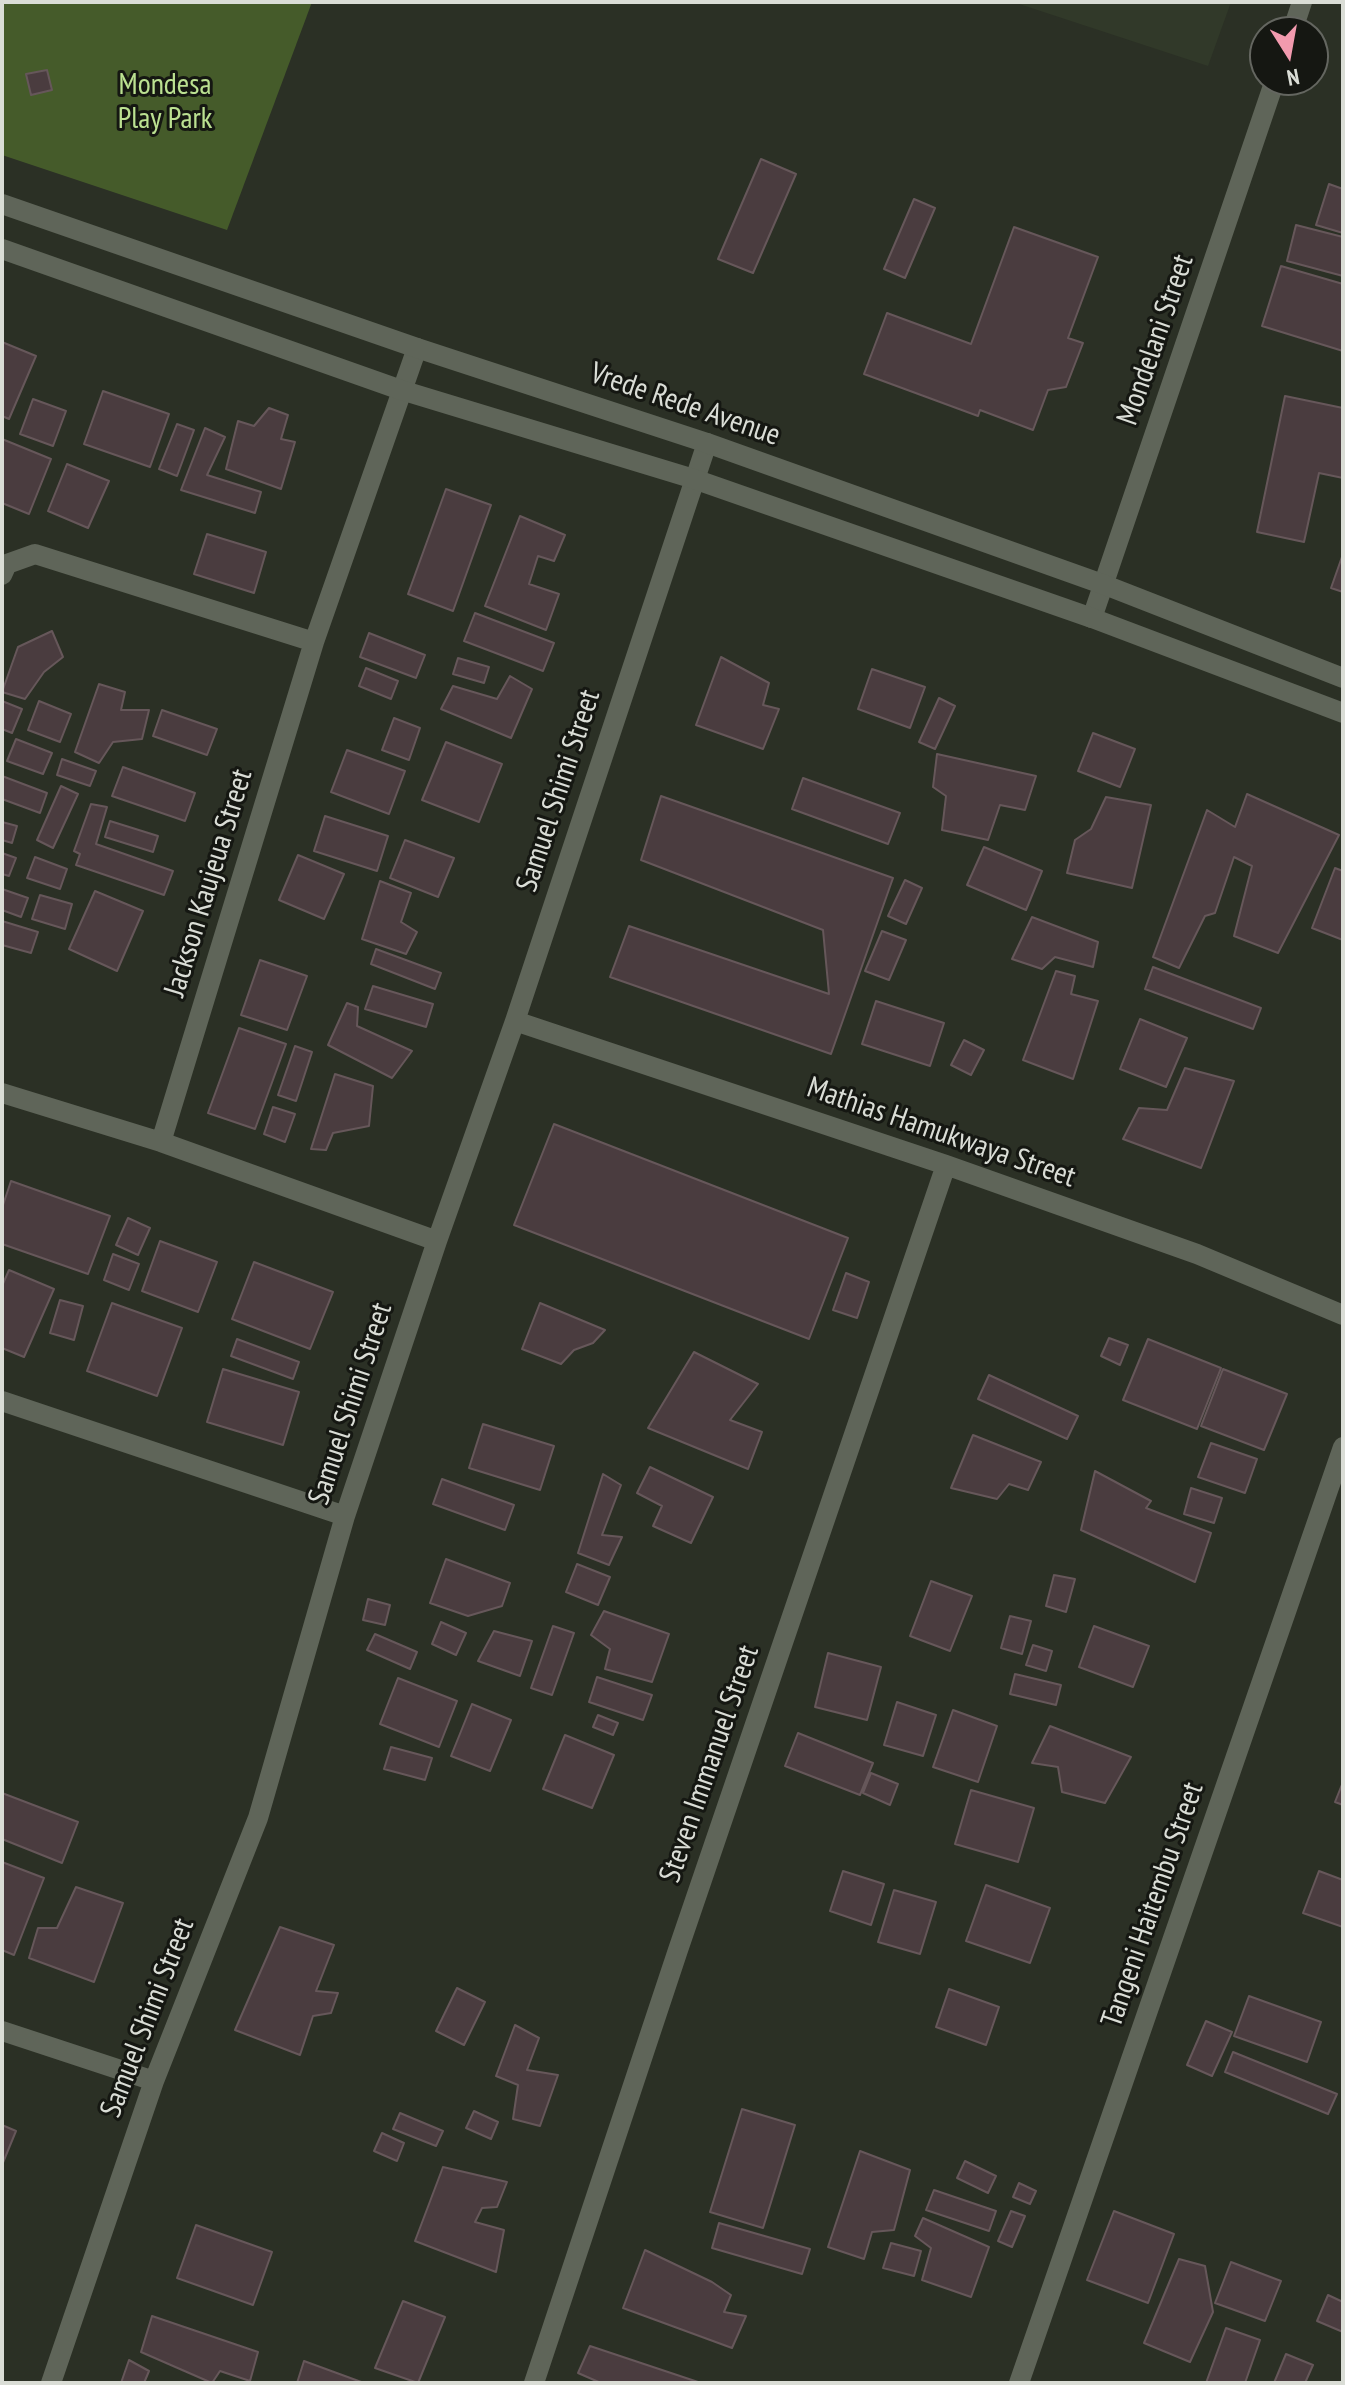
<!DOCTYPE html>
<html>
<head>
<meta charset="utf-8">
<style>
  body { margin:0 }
  #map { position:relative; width:1345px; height:2385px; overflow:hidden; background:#2b3025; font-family:"PT Sans Narrow",sans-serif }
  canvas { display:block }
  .frame { position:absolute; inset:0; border:4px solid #daddd6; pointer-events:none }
  .north { position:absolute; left:1249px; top:16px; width:80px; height:80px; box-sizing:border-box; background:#151712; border:2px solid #646660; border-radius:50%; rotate:169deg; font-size:22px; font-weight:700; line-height:32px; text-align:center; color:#daddd6 }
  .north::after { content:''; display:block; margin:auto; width:28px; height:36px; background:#f29aae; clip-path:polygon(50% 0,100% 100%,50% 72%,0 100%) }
</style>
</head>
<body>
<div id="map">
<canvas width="1345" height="2385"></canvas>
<div class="frame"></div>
<div class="north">N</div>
</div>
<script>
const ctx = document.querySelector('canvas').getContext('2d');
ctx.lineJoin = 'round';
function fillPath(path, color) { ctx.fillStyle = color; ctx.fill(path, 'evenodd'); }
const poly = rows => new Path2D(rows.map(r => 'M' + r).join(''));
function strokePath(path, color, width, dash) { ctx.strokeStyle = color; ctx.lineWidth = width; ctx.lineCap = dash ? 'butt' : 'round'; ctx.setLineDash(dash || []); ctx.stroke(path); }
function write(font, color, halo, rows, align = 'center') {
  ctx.font = font + ' "PT Sans Narrow",sans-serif'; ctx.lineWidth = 6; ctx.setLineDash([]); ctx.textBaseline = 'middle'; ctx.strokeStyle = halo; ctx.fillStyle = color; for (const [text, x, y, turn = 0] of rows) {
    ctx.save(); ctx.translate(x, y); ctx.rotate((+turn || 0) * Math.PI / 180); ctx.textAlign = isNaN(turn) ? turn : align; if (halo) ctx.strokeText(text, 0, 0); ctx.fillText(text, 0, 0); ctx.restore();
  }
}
const built = poly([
  [1013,2,1231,2,1208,66]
]);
const green = poly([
  [2,2,312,2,227,230,2,155]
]);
const building = poly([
  [47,70,52,90,31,95,26,74,47,70],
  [761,159,796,174,753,273,718,259,761,159],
  [1329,184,1343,189,1343,233,1316,225,1329,184],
  [914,199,935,208,905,278,884,269,914,199],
  [1296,225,1343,237,1343,276,1287,261,1296,225],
  [1014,227,1098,257,1068,338,1083,343,1066,387,1048,390,1033,430,980,410,978,416,864,374,887,313,971,344,1014,227],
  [1281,266,1343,284,1343,351,1262,326,1281,266],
  [2,342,36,356,9,419,2,416,2,342],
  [103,391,169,414,150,467,84,444,103,391],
  [1285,396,1343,408,1343,478,1319,473,1304,542,1257,532,1285,396],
  [33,399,66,411,53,446,20,434,33,399],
  [269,408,288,415,281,439,295,442,281,489,226,469,238,421,254,426,269,408],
  [177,424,194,430,177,476,159,469,177,424],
  [205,428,225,437,207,475,261,492,255,513,181,490,205,428],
  [2,439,51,459,29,514,2,503,2,439],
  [67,464,109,481,88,528,48,511,67,464],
  [446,489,491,505,453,611,408,594,446,489],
  [520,516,565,535,554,561,538,556,529,584,559,594,546,630,485,606,520,516],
  [207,534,266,552,254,593,194,574,207,534],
  [1343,554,1343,592,1331,588,1343,554],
  [475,613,554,643,543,671,464,641,475,613],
  [52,631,63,657,44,672,25,699,2,692,18,647,52,631],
  [369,633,425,655,416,678,360,657,369,633],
  [721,657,769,683,763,705,779,709,763,749,696,725,721,657],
  [458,658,489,667,484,683,453,674,458,658],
  [366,668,398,681,391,699,359,686,366,668],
  [872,669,925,687,910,728,858,709,872,669],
  [510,676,532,689,511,738,441,709,453,686,497,699,510,676],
  [99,684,125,692,121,710,149,710,142,739,113,742,99,763,75,752,99,684],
  [939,698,955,706,935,749,919,742,939,698],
  [2,701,22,709,12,733,2,729,2,701],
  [39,701,71,714,60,742,28,730,39,701],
  [162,710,217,729,207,755,153,736,162,710],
  [394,718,420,728,409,760,382,750,394,718],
  [1093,733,1135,749,1120,787,1078,771,1093,733],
  [16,739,52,753,43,774,7,761,16,739],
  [446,742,502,764,479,822,422,800,446,742],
  [347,750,405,771,389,814,331,792,347,750],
  [937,754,1036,776,1025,810,1000,805,988,840,942,830,946,796,933,787,937,754],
  [62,759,96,771,90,786,57,775,62,759],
  [123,767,195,793,185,821,112,796,123,767],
  [2,776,47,793,40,813,2,799,2,776],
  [803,778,900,813,888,844,792,809,803,778],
  [61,786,78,794,53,848,37,840,61,786],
  [1247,794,1339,835,1278,953,1234,936,1252,866,1234,857,1215,913,1205,916,1179,968,1153,957,1207,810,1235,827,1247,794],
  [661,796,893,878,831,1054,610,977,629,926,829,994,823,930,641,860,661,796],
  [1106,797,1151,805,1132,888,1067,873,1075,840,1091,829,1106,797],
  [91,804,107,807,96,844,173,871,164,895,76,865,80,854,74,851,91,804],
  [325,816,388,836,377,871,314,851,325,816],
  [110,821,158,836,153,852,105,837,110,821],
  [2,822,17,826,12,843,2,840,2,822],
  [405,840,454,858,438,897,390,878,405,840],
  [984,847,1042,871,1026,910,967,885,984,847],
  [2,853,16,858,9,876,2,874,2,853],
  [298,855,344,874,324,919,279,900,298,855],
  [35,857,67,869,60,889,27,878,35,857],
  [1335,868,1343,871,1343,940,1312,928,1335,868],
  [905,880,922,888,906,924,888,916,905,880],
  [380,881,411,893,401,922,417,932,406,954,362,939,380,881],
  [2,889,28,898,21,917,2,910,2,889],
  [95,891,143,911,117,971,69,949,95,891],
  [40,895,72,904,65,929,32,919,40,895],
  [1032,917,1098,942,1093,967,1055,957,1042,969,1012,959,1032,917],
  [2,921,38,932,31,953,2,945,2,921],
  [882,931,906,940,889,980,865,971,882,931],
  [376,949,441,973,435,989,371,964,376,949],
  [260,960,307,976,287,1030,241,1015,260,960],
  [1153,967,1261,1008,1253,1029,1145,989,1153,967],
  [1056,971,1075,976,1071,994,1098,1001,1073,1079,1023,1060,1056,971],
  [373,986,433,1004,426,1027,365,1009,373,986],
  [876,1001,944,1023,930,1066,862,1044,876,1001],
  [347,1003,358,1007,357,1026,412,1051,392,1078,328,1045,347,1003],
  [1140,1019,1187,1038,1166,1087,1120,1069,1140,1019],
  [239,1028,286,1044,255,1129,208,1113,239,1028],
  [964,1040,984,1050,971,1075,951,1065,964,1040],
  [295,1046,312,1052,296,1101,278,1095,295,1046],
  [1185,1068,1234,1081,1201,1168,1123,1139,1139,1108,1167,1110,1185,1068],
  [335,1074,373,1086,369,1126,333,1133,326,1150,311,1149,335,1074],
  [273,1107,295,1114,285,1142,264,1134,273,1107],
  [554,1124,848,1238,809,1339,514,1225,554,1124],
  [11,1181,110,1216,88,1274,2,1244,2,1208,11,1181],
  [128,1218,150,1228,138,1255,116,1245,128,1218],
  [160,1241,217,1262,198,1312,142,1291,160,1241],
  [113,1254,139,1264,129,1290,104,1280,113,1254],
  [254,1262,333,1292,310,1349,232,1319,254,1262],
  [9,1270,54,1289,24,1357,2,1348,2,1286,9,1270],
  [846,1273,869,1282,857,1318,833,1310,846,1273],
  [60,1300,83,1306,74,1340,50,1333,60,1300],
  [112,1303,182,1328,157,1396,87,1371,112,1303],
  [540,1303,605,1330,593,1343,574,1350,561,1364,522,1349,540,1303],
  [1109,1338,1128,1345,1120,1365,1101,1356,1109,1338],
  [237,1339,299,1362,293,1379,231,1356,237,1339],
  [1148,1339,1221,1368,1197,1429,1123,1400,1148,1339],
  [694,1352,758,1384,730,1420,762,1432,748,1469,648,1428,694,1352],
  [223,1369,299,1392,283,1445,207,1422,223,1369],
  [1223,1369,1287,1394,1264,1450,1201,1426,1223,1369],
  [989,1375,1078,1416,1067,1439,978,1399,989,1375],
  [483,1424,554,1446,540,1490,469,1468,483,1424],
  [973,1435,1041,1462,1028,1490,1009,1484,997,1499,951,1488,973,1435],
  [1211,1443,1257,1459,1245,1493,1198,1477,1211,1443],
  [650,1467,713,1497,691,1543,653,1526,662,1506,637,1493,650,1467],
  [1095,1471,1151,1501,1146,1508,1211,1533,1195,1582,1081,1530,1095,1471],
  [603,1474,621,1485,602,1535,622,1537,609,1565,578,1553,603,1474],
  [442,1479,514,1505,505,1530,433,1504,442,1479],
  [1191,1488,1222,1498,1214,1523,1184,1514,1191,1488],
  [446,1559,510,1583,502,1606,468,1616,430,1603,446,1559],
  [577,1564,610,1577,598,1605,566,1592,577,1564],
  [1054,1575,1075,1579,1066,1612,1046,1606,1054,1575],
  [931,1581,972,1596,950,1651,910,1636,931,1581],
  [368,1599,390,1605,385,1625,363,1620,368,1599],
  [604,1611,669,1634,652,1682,605,1669,610,1649,591,1635,604,1611],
  [1010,1616,1031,1621,1022,1654,1001,1648,1010,1616],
  [441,1622,466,1633,456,1655,432,1644,441,1622],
  [553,1626,574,1633,552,1695,531,1688,553,1626],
  [1094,1626,1149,1646,1133,1687,1079,1667,1094,1626],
  [494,1631,532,1641,520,1676,478,1661,494,1631],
  [375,1634,417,1652,410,1669,367,1650,375,1634],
  [1033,1645,1052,1651,1046,1671,1026,1665,1033,1645],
  [828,1653,881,1667,867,1720,815,1707,828,1653],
  [1015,1674,1061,1685,1056,1705,1010,1694,1015,1674],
  [597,1677,652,1695,643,1720,589,1702,597,1677],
  [398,1678,457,1701,439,1747,380,1724,398,1678],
  [897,1702,936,1715,923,1756,884,1745,897,1702],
  [472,1704,511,1720,490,1771,451,1756,472,1704],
  [953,1710,997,1726,978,1782,933,1767,953,1710],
  [598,1715,618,1723,613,1735,593,1727,598,1715],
  [1050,1726,1131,1757,1105,1803,1062,1792,1058,1767,1032,1763,1050,1726],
  [798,1733,873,1763,860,1795,785,1766,798,1733],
  [565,1735,614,1755,592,1808,543,1789,565,1735],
  [391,1747,432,1758,425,1780,384,1769,391,1747],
  [871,1773,898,1784,890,1805,863,1793,871,1773],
  [1343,1782,1343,1805,1335,1802,1343,1782],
  [971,1790,1034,1808,1018,1862,955,1844,971,1790],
  [2,1793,78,1822,62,1863,2,1839,2,1793],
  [2,1862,44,1878,14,1955,2,1950,2,1862],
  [843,1871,884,1884,871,1925,830,1911,843,1871],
  [1319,1871,1343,1880,1343,1927,1303,1913,1319,1871],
  [986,1885,1050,1908,1030,1963,966,1941,986,1885],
  [76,1887,123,1903,94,1982,29,1958,38,1928,57,1928,76,1887],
  [894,1890,936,1902,920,1954,878,1942,894,1890],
  [280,1927,334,1945,316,1991,338,1993,331,2013,313,2016,300,2055,235,2030,280,1927],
  [457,1988,485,2002,464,2045,436,2031,457,1988],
  [949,1989,999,2007,986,2045,936,2027,949,1989],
  [1249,1996,1321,2022,1307,2062,1234,2036,1249,1996],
  [1206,2021,1232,2032,1212,2076,1187,2065,1206,2021],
  [515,2025,539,2038,527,2070,558,2075,540,2126,513,2119,518,2085,496,2076,515,2025],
  [1233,2052,1337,2094,1328,2114,1225,2072,1233,2052],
  [742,2109,795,2125,763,2228,710,2212,742,2109],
  [474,2111,498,2122,491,2139,466,2128,474,2111],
  [400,2113,443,2131,436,2146,393,2129,400,2113],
  [2,2125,16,2131,2,2165,2,2125],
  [382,2133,404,2143,397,2161,374,2151,382,2133],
  [860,2151,910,2170,894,2230,872,2232,864,2259,828,2247,860,2151],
  [965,2161,996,2176,988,2193,957,2178,965,2161],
  [443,2167,507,2182,497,2207,482,2208,475,2222,504,2230,496,2272,415,2241,443,2167],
  [1019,2183,1036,2191,1030,2204,1013,2197,1019,2183],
  [934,2190,996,2211,989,2231,926,2210,934,2190],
  [1011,2211,1025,2216,1012,2247,998,2241,1011,2211],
  [1114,2211,1174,2234,1148,2303,1087,2280,1114,2211],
  [923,2218,989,2247,971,2297,922,2280,931,2248,915,2236,923,2218],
  [719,2223,810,2249,802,2274,712,2248,719,2223],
  [196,2225,272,2252,253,2305,177,2278,196,2225],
  [891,2243,921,2251,914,2276,883,2268,891,2243],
  [645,2250,712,2282,731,2295,724,2312,746,2316,732,2348,623,2308,645,2250],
  [1179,2259,1205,2266,1213,2312,1190,2362,1144,2343,1179,2259],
  [1231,2262,1281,2281,1265,2321,1215,2303,1231,2262],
  [1328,2295,1343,2302,1343,2332,1317,2321,1328,2295],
  [403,2301,445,2317,418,2383,375,2368,403,2301],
  [152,2316,258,2352,250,2381,220,2371,212,2383,141,2352,152,2316],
  [1226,2328,1260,2340,1245,2383,1206,2383,1226,2328],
  [590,2346,701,2383,601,2383,578,2373,590,2346],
  [1286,2354,1313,2365,1305,2383,1274,2383,1286,2354],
  [129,2360,149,2371,144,2383,121,2383,129,2360],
  [304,2361,364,2383,297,2383,304,2361]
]);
const street = poly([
  [1292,32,1302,2],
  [2,575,7,564,35,554,314,642],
  [1092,618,1275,80],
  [515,1021,946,1165,1197,1254,1343,1315],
  [2,1093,161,1142,437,1241],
  [161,1142,314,642,417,348],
  [2,1401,345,1516],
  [2,2031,154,2081],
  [51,2383,154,2081,258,1818,345,1516,437,1241,515,1021,707,443],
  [534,2383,678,1950,946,1165],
  [1019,2383,1343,1447]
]);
const secondary = poly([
  [2,204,417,348,707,443,1105,585,1343,678],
  [2,249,401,390,694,479,1092,618,1343,713]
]);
const parkNames = [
  ["Mondesa",165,85],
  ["Play Park",165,119]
];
const streetNames = [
  ["Mondelani Street",1156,340,-71],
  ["Vrede Rede Avenue",685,405,19],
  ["Samuel Shimi Street",559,791,-72],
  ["Jackson Kaujeua Street",209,883,-73],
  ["Mathias Hamukwaya Street",941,1133,19],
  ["Samuel Shimi Street",351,1404,-72],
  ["Steven Immanuel Street",710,1764,-71],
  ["Tangeni Haitembu Street",1153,1905,-71],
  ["Samuel Shimi Street",148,2018,-69]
];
fillPath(built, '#313929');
fillPath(green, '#455b2a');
fillPath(building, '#4a3c3f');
strokePath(building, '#66575a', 2);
strokePath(street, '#5f6559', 20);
strokePath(secondary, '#5f6559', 20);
write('30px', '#bbe191', '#151712', parkNames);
write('30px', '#daddd6', '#151712', streetNames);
</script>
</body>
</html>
